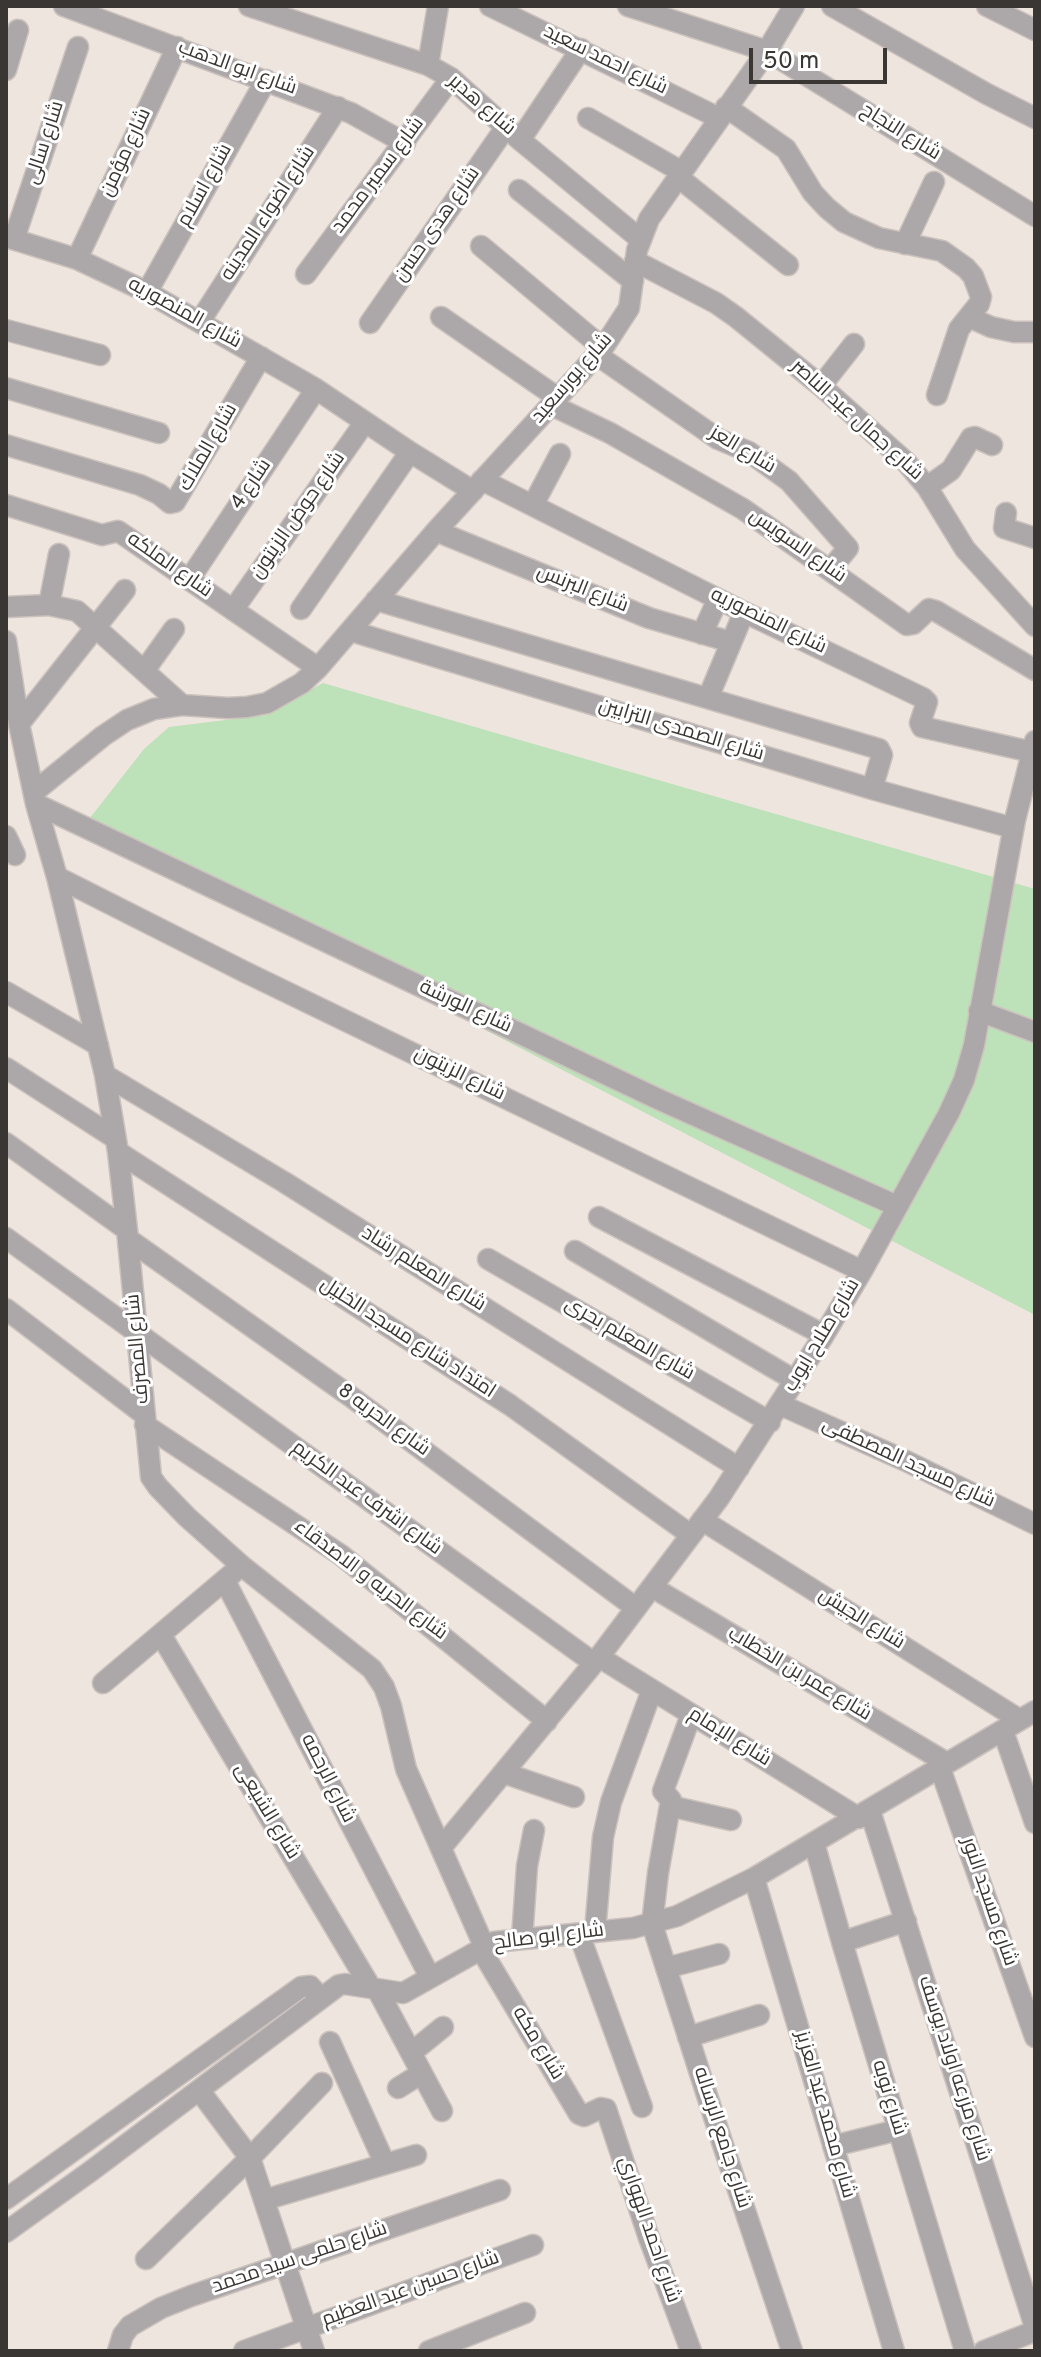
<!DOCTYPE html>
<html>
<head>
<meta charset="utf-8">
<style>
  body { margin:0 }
  #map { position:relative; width:1041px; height:2357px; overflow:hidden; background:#efe5df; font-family:Overpass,sans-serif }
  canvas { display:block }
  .frame { position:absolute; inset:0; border:8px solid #3a3634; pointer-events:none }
  .scale { position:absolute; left:749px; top:48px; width:138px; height:36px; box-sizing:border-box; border:4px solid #3a3634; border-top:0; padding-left:10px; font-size:24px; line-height:28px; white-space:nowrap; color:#3a3634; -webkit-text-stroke:6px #fff; paint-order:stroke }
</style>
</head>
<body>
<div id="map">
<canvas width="1041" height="2357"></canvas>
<div class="frame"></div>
<div class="scale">50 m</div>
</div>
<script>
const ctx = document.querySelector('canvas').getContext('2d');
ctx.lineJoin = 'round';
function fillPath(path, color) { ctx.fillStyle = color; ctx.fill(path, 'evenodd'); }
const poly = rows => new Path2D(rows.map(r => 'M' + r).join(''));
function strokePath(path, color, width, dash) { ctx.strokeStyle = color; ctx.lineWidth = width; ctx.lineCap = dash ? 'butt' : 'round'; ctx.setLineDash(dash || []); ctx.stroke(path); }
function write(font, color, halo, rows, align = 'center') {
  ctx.font = font + ' Overpass,Cairo,sans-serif'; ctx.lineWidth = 6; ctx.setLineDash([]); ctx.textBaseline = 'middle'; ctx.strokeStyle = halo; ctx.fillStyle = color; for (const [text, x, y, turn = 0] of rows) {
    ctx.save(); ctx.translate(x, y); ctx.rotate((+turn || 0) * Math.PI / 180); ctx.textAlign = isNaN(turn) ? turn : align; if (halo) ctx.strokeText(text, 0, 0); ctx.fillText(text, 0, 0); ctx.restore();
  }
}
const green = poly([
  [323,683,1035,889,1035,1315,86,823,144,749,169,727,266,715]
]);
const minor = poly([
  [64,6,351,113,405,143],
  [249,6,428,65,451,78,520,140,640,239],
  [490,6,719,118],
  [628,6,767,51,1035,216],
  [832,6,987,94,1035,118],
  [987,6,1035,30],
  [428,65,438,6],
  [6,70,18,30],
  [726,107,786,149,813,193,827,208,844,222,879,238,942,251,966,268,973,276,981,297,979,304,959,329,937,395],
  [588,118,682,172],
  [520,140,581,49],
  [678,177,788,265],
  [519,190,633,281],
  [6,237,77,259,147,292,316,389,410,452,473,491],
  [14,239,78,47],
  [905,244,934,182],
  [481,246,603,348],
  [77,259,177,47],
  [635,261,716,303,736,317,821,386,906,462,927,487,965,549,1035,626],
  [306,274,451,78],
  [147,292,266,80],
  [441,317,558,398],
  [969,317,991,327,1014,332,1035,332],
  [200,321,338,107],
  [370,323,506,127],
  [6,330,100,355],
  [597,355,718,439,749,452,789,481,848,548,830,570],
  [821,386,854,344],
  [6,388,159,433],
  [551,405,610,433,743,509,907,625,913,624,929,609,936,611,1035,670],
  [6,445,140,485,159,494,170,503,175,502,261,357],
  [482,480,744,612,923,698,927,702,920,723,922,727,1032,752],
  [927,487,951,470,971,438,975,437,992,445],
  [6,505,102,535,118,531,318,668],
  [533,505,560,454],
  [1006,513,1004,528,1035,538],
  [436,531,649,618,731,642],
  [189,580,316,389],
  [376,600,879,749,882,755,872,789],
  [49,605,59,554],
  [6,607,49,605,77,611,182,705],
  [301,609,410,452],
  [233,610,365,422],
  [351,631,872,789,1013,828],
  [702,634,718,599],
  [6,641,19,724,36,804,57,877,105,1075,118,1152,127,1230,151,1477,158,1487,187,1517,242,1566,372,1669,384,1687,391,1706,406,1769,484,1946],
  [144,671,174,629],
  [708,698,744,612],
  [19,724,125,590],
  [34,792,103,736,127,720,154,709,182,705,228,708,247,707,267,703,302,683,318,668,436,531,603,348,629,308,637,250,649,219,767,51,794,6],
  [36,804,658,1099,897,1206],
  [6,836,15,855],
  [57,877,245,972,862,1271],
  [6,992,98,1045],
  [979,1011,1035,1032],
  [6,1068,115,1138],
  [105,1075,284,1182,739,1468],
  [6,1143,127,1230],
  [118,1152,510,1405,691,1535],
  [599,1217,824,1335],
  [6,1238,594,1663],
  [128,1239,350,1396,636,1608],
  [575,1251,796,1381],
  [488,1259,770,1422],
  [6,1309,145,1415],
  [781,1405,906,1461,1035,1524],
  [145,1425,341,1555,547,1721],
  [702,1520,1020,1720],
  [225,1581,430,1977],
  [652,1587,947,1763],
  [161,1635,371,1988],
  [599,1657,859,1818],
  [103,1683,233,1573],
  [691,1715,663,1791,671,1800,658,1873,652,1924,722,2142,792,2351],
  [1003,1731,1035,1823],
  [940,1768,1035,2037],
  [504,1773,574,1797],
  [670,1806,731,1820],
  [870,1811,1035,2327],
  [814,1843,842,1942,965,2351],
  [441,1848,599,1657,719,1498,824,1335,862,1271,949,1113,964,1080,974,1045,1015,820,1035,741],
  [754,1878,894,2351],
  [595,1932,603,1837,611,1802,652,1690],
  [579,1934,642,2107],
  [522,1939,527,1866,534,1830],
  [842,1942,906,1921],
  [480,1948,579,2114,584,2116,601,2108,606,2109,649,2238,691,2351],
  [666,1968,719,1954],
  [377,1989,442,2111],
  [688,2037,759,2015],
  [330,2042,385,2164],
  [411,2053,443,2027],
  [398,2088,422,2073],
  [199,2090,250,2158,314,2351],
  [833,2146,898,2130],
  [6,2199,301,1987,310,1986,321,1998],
  [264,2200,416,2155],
  [6,2232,91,2171,339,1985,345,1984,403,1993,494,1942,633,1928,677,1916,754,1878,1035,1711],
  [146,2259,250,2158,322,2083],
  [118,2351,123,2335,130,2326,161,2308,191,2296,500,2190],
  [244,2351,533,2245],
  [429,2351,525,2313],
  [984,2351,1035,2331]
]);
const streetNames = [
  ["شارع احمد سعيد",605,61,26],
  ["شارع ابو الدهب",237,69,20],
  ["شارع هدير",481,106,41],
  ["شارع النجاح",900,133,32],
  ["شارع سالى",46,143,-72],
  ["شارع مؤمن",127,153,-65],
  ["شارع سمير محمد",379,176,-53],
  ["شارع اسلام",206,186,-61],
  ["شارع اضواء المدينه",269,214,-57],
  ["شارع هدى حسن",438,225,-55],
  ["شارع المنصوريه",184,314,29],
  ["شارع بورسعيد",573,379,-49],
  ["شارع جمال عبد الناصر",856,421,42],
  ["شارع الملاك",209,448,-60],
  ["شارع العز",742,451,31],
  ["شارع 4",252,485,-56],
  ["شارع حوض الزيتون",299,516,-55],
  ["شارع السويس",797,547,35],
  ["شارع الملكه",169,566,35],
  ["شارع البرنس",582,590,22],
  ["شارع المنصوريه",768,622,26],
  ["شارع الصمدى الترابين",681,731,17],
  ["شارع الورشة",465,1008,25],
  ["شارع الزيتون",459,1075,26],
  ["شارع المعلم رشاد",423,1270,32],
  ["شارع صلاح ايوب",823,1336,-59],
  ["امتداد شارع مسجد الخليل",407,1339,33],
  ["شارع المعلم بحرى",629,1340,30],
  ["شارع المصرف",139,1349,-95],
  ["شارع الحريه 8",383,1421,36],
  ["شارع مسجد المصطفى",908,1464,25],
  ["شارع اشرف عبد الكريم",366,1499,36],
  ["شارع الحريه و الاصدقاء",370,1581,37],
  ["شارع الجيش",861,1620,32],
  ["شارع عمر بن الخطاب",799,1675,31],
  ["شارع الإمام",729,1738,32],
  ["شارع الرحمه",327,1779,63],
  ["شارع الشيعى",266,1812,59],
  ["شارع مسجد النور",988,1902,71],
  ["شارع ابو صالح",549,1938,-7],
  ["شارع مكه",537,2044,59],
  ["شارع مزرعه اولاد يوسف",953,2069,72],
  ["شارع توبه",888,2098,73],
  ["شارع محمد عبد العزيز",824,2115,74],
  ["شارع جامع الرساله",721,2138,72],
  ["شارع احمد الهواري",648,2230,71],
  ["شارع حلمى سيد محمد",300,2259,-19],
  ["شارع حسين عبد العظيم",411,2290,-20]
];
fillPath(green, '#bde1b8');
strokePath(minor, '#cbc2bd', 23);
strokePath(minor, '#aca7a8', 20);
write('20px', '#3a3634', '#fff', streetNames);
</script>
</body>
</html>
